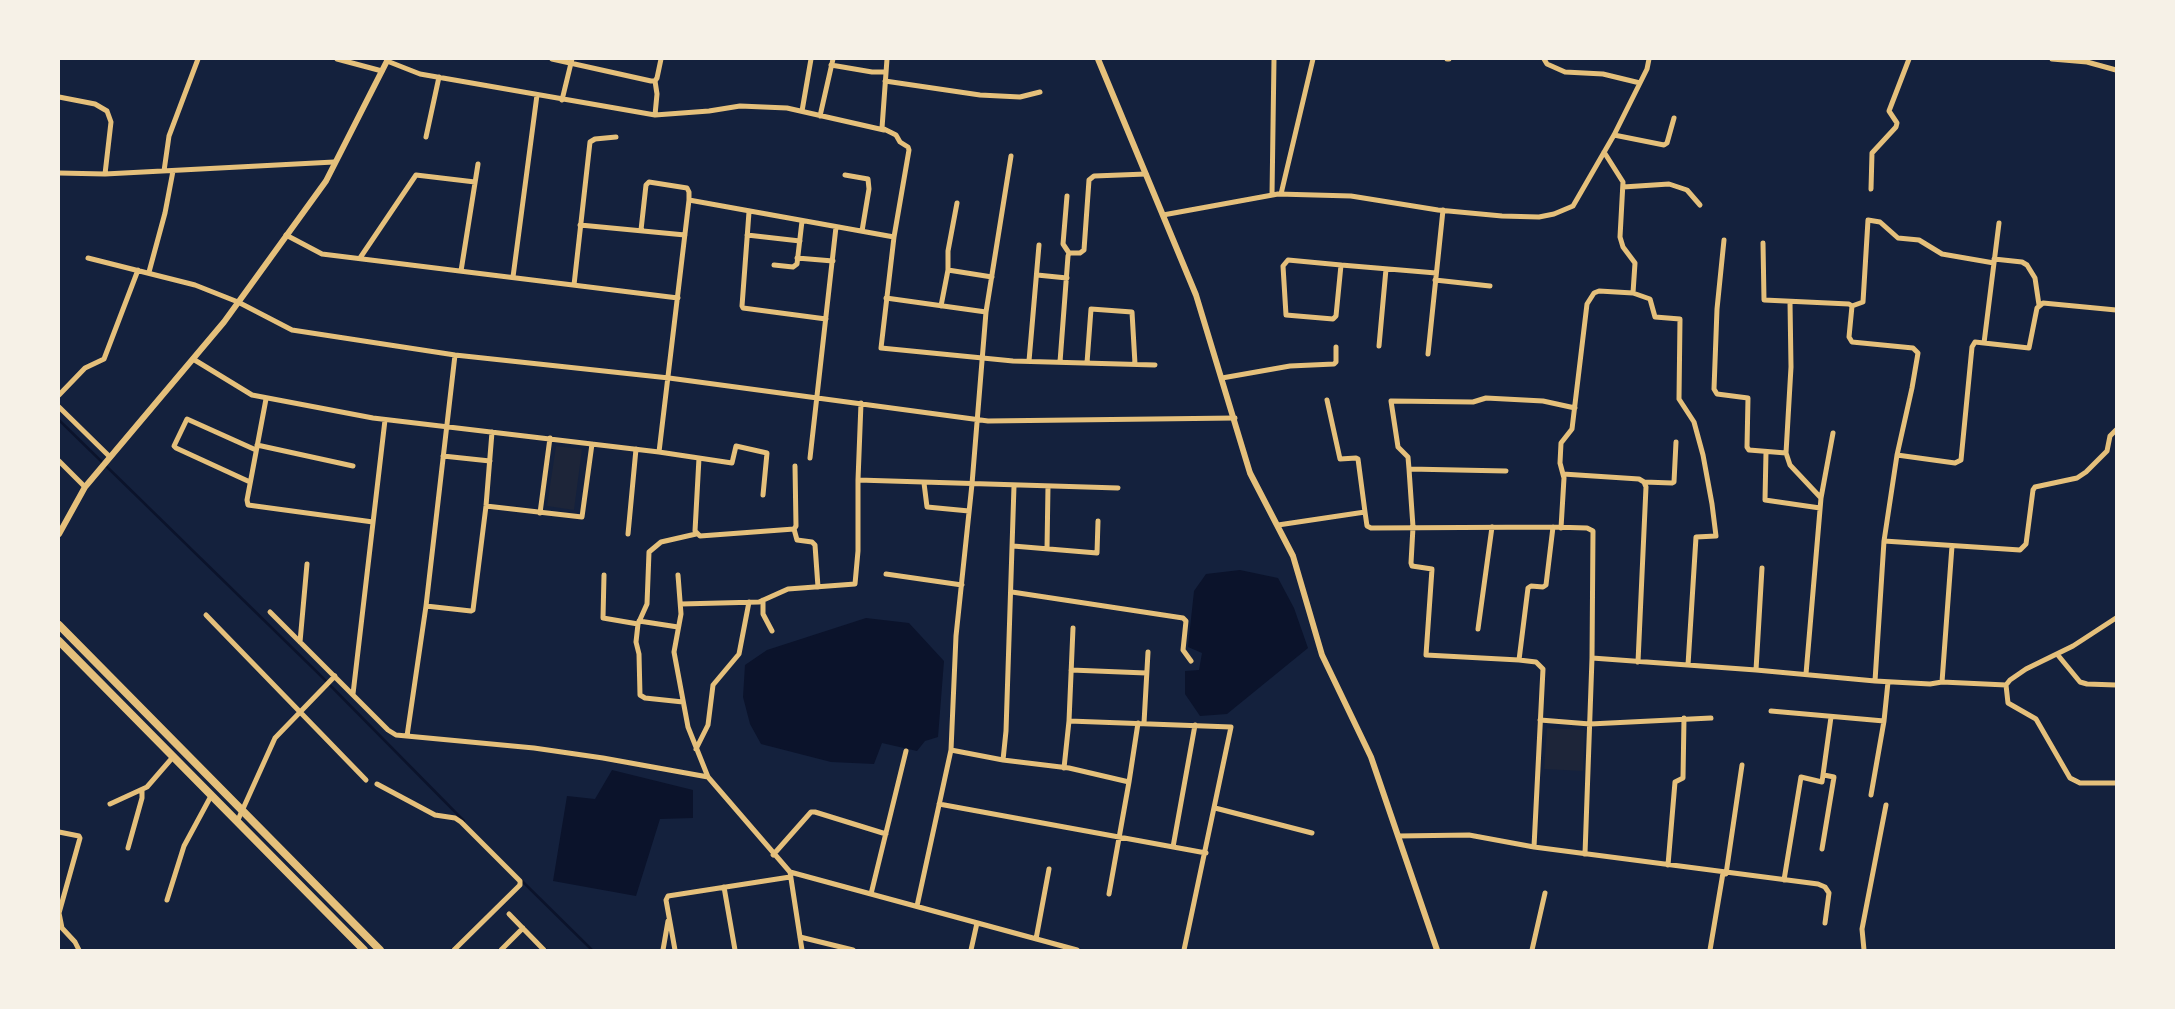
<!DOCTYPE html>
<html>
<head>
<meta charset="utf-8">
<style>
  body { margin:0 }
  #map { position:relative; width:2175px; height:1009px; overflow:hidden; background:#14213d; font-family:"Exo 2",sans-serif }
  canvas { display:block }
  .frame { position:absolute; inset:0; border:60px solid #f6f1e7; pointer-events:none }
</style>
</head>
<body>
<div id="map">
<canvas width="2175" height="1009"></canvas>
<div class="frame"></div>
</div>
<script>
const ctx = document.querySelector('canvas').getContext('2d');
ctx.lineJoin = 'round';
function fillPath(path, color) { ctx.fillStyle = color; ctx.fill(path, 'evenodd'); }
const poly = rows => new Path2D(rows.map(r => 'M' + r).join(''));
function strokePath(path, color, width, dash) { ctx.strokeStyle = color; ctx.lineWidth = width; ctx.lineCap = dash ? 'butt' : 'round'; ctx.setLineDash(dash || []); ctx.stroke(path); }
const green = poly([
  [556,446,582,449,574,510,547,506],
  [1547,728,1585,730,1583,771,1544,769]
]);
const water = poly([
  [1240,570,1278,578,1294,608,1308,648,1227,714,1200,716,1185,694,1185,671,1199,670,1202,653,1188,647,1194,591,1206,574],
  [866,618,909,623,944,661,938,737,925,741,917,751,882,743,874,764,831,762,761,744,750,724,743,697,745,665,767,650],
  [612,770,693,790,693,818,660,819,636,896,553,881,567,796,595,799]
]);
const stream = poly([
  [59,420,318,673,464,821],
  [520,879,592,950]
]);
const minor = poly([
  [337,59,382,71],
  [552,59,651,81,655,81,657,78,661,59],
  [887,59,882,128,896,135,900,142,908,147,909,150,894,237,881,348,1013,361,1155,365],
  [1447,59,1449,59],
  [1544,59,1547,64,1565,72,1603,74,1640,83],
  [2052,59,2087,62,2116,70],
  [387,61,420,74,655,115,709,111,740,106,787,108,884,130],
  [831,65,872,72,886,72],
  [885,81,980,95,1020,97,1040,92],
  [59,97,95,104,107,111,111,122,105,174],
  [562,100,572,59],
  [802,111,811,59],
  [655,115,657,94,655,81],
  [820,116,833,59],
  [1614,135,1664,145,1667,143,1674,118],
  [426,137,439,77],
  [1604,152,1623,182,1620,237,1623,247,1635,263,1633,293,1650,299,1655,317,1680,319,1679,399,1694,422,1703,455,1712,504,1716,536,1696,537,1688,665],
  [164,171,169,136,198,59],
  [59,173,105,174,334,162],
  [845,175,868,179,869,189,862,231],
  [1623,187,1669,184,1687,190,1700,205],
  [1871,189,1872,153,1896,127,1897,123,1889,111,1909,59],
  [1281,194,1313,59],
  [1272,195,1274,59],
  [1067,196,1063,244,1069,253],
  [749,212,742,306,743,308,826,319],
  [1163,215,1278,194,1351,196,1438,210,1502,216,1539,217,1554,214,1573,206,1614,135,1647,69,1649,59],
  [580,225,685,235],
  [641,230,646,185,649,182,687,188,689,192,689,200,894,237],
  [286,235,322,254,678,298],
  [747,235,800,241],
  [1724,240,1717,309,1714,389,1717,394,1748,398,1747,447,1749,450,1786,453],
  [88,258,195,285,238,302,292,330,455,355,669,378,988,421,1235,418],
  [360,258,416,175,475,182],
  [797,258,833,261],
  [1994,259,2022,262,2027,265,2035,278,2039,305],
  [774,265,793,267,797,264,802,221],
  [1341,265,1336,316,1333,319,1286,315,1283,266,1288,260,1341,265,1436,273],
  [948,270,948,251,957,203],
  [461,271,478,164],
  [149,272,165,213,173,171],
  [1037,275,1067,278],
  [513,277,537,95],
  [1435,280,1490,286],
  [574,285,590,142,595,139,616,137],
  [886,298,986,312],
  [1790,302,1791,367,1786,453,1790,465,1821,498,1806,674],
  [941,306,948,270,992,277],
  [1852,306,1863,302,1868,220,1880,222,1898,238,1919,240,1942,254,1994,263],
  [1984,343,1999,223],
  [1379,346,1386,269],
  [1428,354,1443,210],
  [193,359,252,395,373,418,659,452,732,463,736,446,767,453,763,495],
  [1029,361,1039,245],
  [1060,362,1068,256,1069,253,1080,253,1084,250,1089,180,1094,176,1146,174],
  [1087,363,1091,309,1132,312,1135,364],
  [1222,378,1290,366,1334,364,1336,362,1336,347],
  [59,395,85,368,104,359,138,270],
  [266,399,247,500,248,505,373,522],
  [1327,400,1340,459,1356,458,1358,459,1365,512],
  [59,407,110,457],
  [257,445,353,466],
  [659,452,689,200],
  [1766,452,1765,500,1820,508],
  [1897,455,1955,463,1961,460,1972,347,1975,342,2029,348,2037,308,2043,303,2116,310],
  [443,456,490,461],
  [699,458,695,531,700,536,794,529,796,526,795,466],
  [810,458,836,227],
  [59,461,85,487],
  [1409,469,1408,457,1398,447,1391,401,1473,402,1486,398,1543,401,1575,408],
  [1506,471,1409,469,1413,527,1411,563,1412,566,1432,569,1426,655,1519,660,1536,662,1543,669,1534,847],
  [1563,474,1639,479,1644,482,1646,487,1638,662],
  [858,480,861,403],
  [250,482,176,448,174,446,187,419,256,450],
  [1644,482,1672,483,1674,482,1676,442],
  [924,483,927,507,969,511],
  [1821,498,1833,433],
  [486,506,582,517,592,444],
  [540,513,550,438],
  [1278,525,1365,512,1367,526,1371,528,1553,527,1587,528,1593,531,1592,658,1585,854],
  [1561,528,1564,478,1560,463,1561,443,1572,429,1587,304,1594,293,1599,291,1633,293],
  [794,529,797,540,812,542,815,545,818,587],
  [628,534,636,449],
  [1884,541,2020,550,2026,544,2033,490,2035,487,2077,478,2086,472,2107,451,2110,436,2116,430],
  [1013,546,1097,553,1098,521],
  [1047,549,1048,486],
  [886,574,962,585],
  [604,575,603,618,638,624],
  [678,575,681,614,674,652,688,727,708,777,790,872,802,950],
  [1012,592,1183,618,1186,621,1183,650,1191,661],
  [763,600,763,614,772,631],
  [681,604,759,602,788,589,855,584,858,551,858,480,1118,488],
  [426,606,471,611,473,610,486,506,492,432],
  [270,612,388,730,396,735,534,748,603,758,708,777],
  [206,615,366,780],
  [639,621,678,627],
  [1478,629,1492,527],
  [300,642,307,564],
  [2057,654,2080,682,2087,684,2116,685],
  [1592,658,1756,670,1875,681,1884,541,1897,455,1912,388,1918,353,1913,348,1852,342,1849,337,1852,306,1849,304,1764,300,1763,243],
  [1519,660,1528,588,1531,586,1543,587,1546,585,1553,527],
  [1071,670,1146,673],
  [1756,670,1762,568],
  [1875,681,1930,684,1942,682,2006,685,2008,703,2036,719,2070,778,2080,783,2116,783],
  [1942,682,1952,546],
  [2006,685,2010,680,2026,669,2073,646,2116,618],
  [353,694,385,420],
  [683,702,645,698,640,695,639,654,636,642,638,624,647,604,649,552,661,542,696,534],
  [1771,711,1884,721],
  [1540,720,1590,724,1711,718],
  [1069,721,1073,628],
  [1144,723,1148,652],
  [407,736,426,606,455,355],
  [696,749,708,725,713,685,739,654,749,602],
  [951,750,1003,760,1069,768,1129,782,1109,894],
  [1003,760,1006,731,1014,486],
  [1064,768,1069,721,1231,727,1184,950],
  [1129,782,1138,723],
  [377,784,435,815,455,818,461,822,520,881,520,885,454,950],
  [1871,795,1884,721,1888,682],
  [110,804,147,787,173,757],
  [939,804,1206,853],
  [1215,808,1312,833],
  [237,822,275,738,335,676],
  [59,832,79,836,80,838,59,913,62,928,75,942,79,950],
  [1398,836,1469,835,1534,847,1818,884,1825,887,1829,893,1825,923],
  [1173,847,1195,725],
  [128,848,142,798,142,790],
  [1822,849,1834,777,1824,775],
  [773,855,811,812,815,812,886,834],
  [1668,865,1675,782,1683,778,1684,718],
  [790,872,1077,950],
  [1726,874,1742,765],
  [1784,880,1801,777,1822,782,1831,717],
  [724,887,735,950],
  [871,894,906,751],
  [167,900,184,846,211,796],
  [917,906,951,750,956,636,972,484,986,312,1011,156],
  [509,914,544,950],
  [800,937,853,950],
  [1036,939,1049,869],
  [501,950,523,928],
  [663,950,668,921],
  [675,950,666,900,668,896,790,877],
  [971,950,977,923],
  [1532,950,1545,893],
  [1710,950,1723,873],
  [1864,950,1862,929,1886,805]
]);
const tertiary = poly([
  [1098,59,1196,295,1250,473,1293,556,1322,655,1371,757,1437,950],
  [59,534,85,487,224,322,326,181,388,59]
]);
const trunk = poly([
  [59,625,380,950],
  [59,641,364,950]
]);
fillPath(green, '#1d2539');
fillPath(water, '#0b132b');
strokePath(stream, '#0b132b', 2.5);
strokePath(minor, '#e5c07b', 5);
strokePath(tertiary, '#e5c07b', 6);
strokePath(trunk, '#e5c07b', 8);
</script>
</body>
</html>
